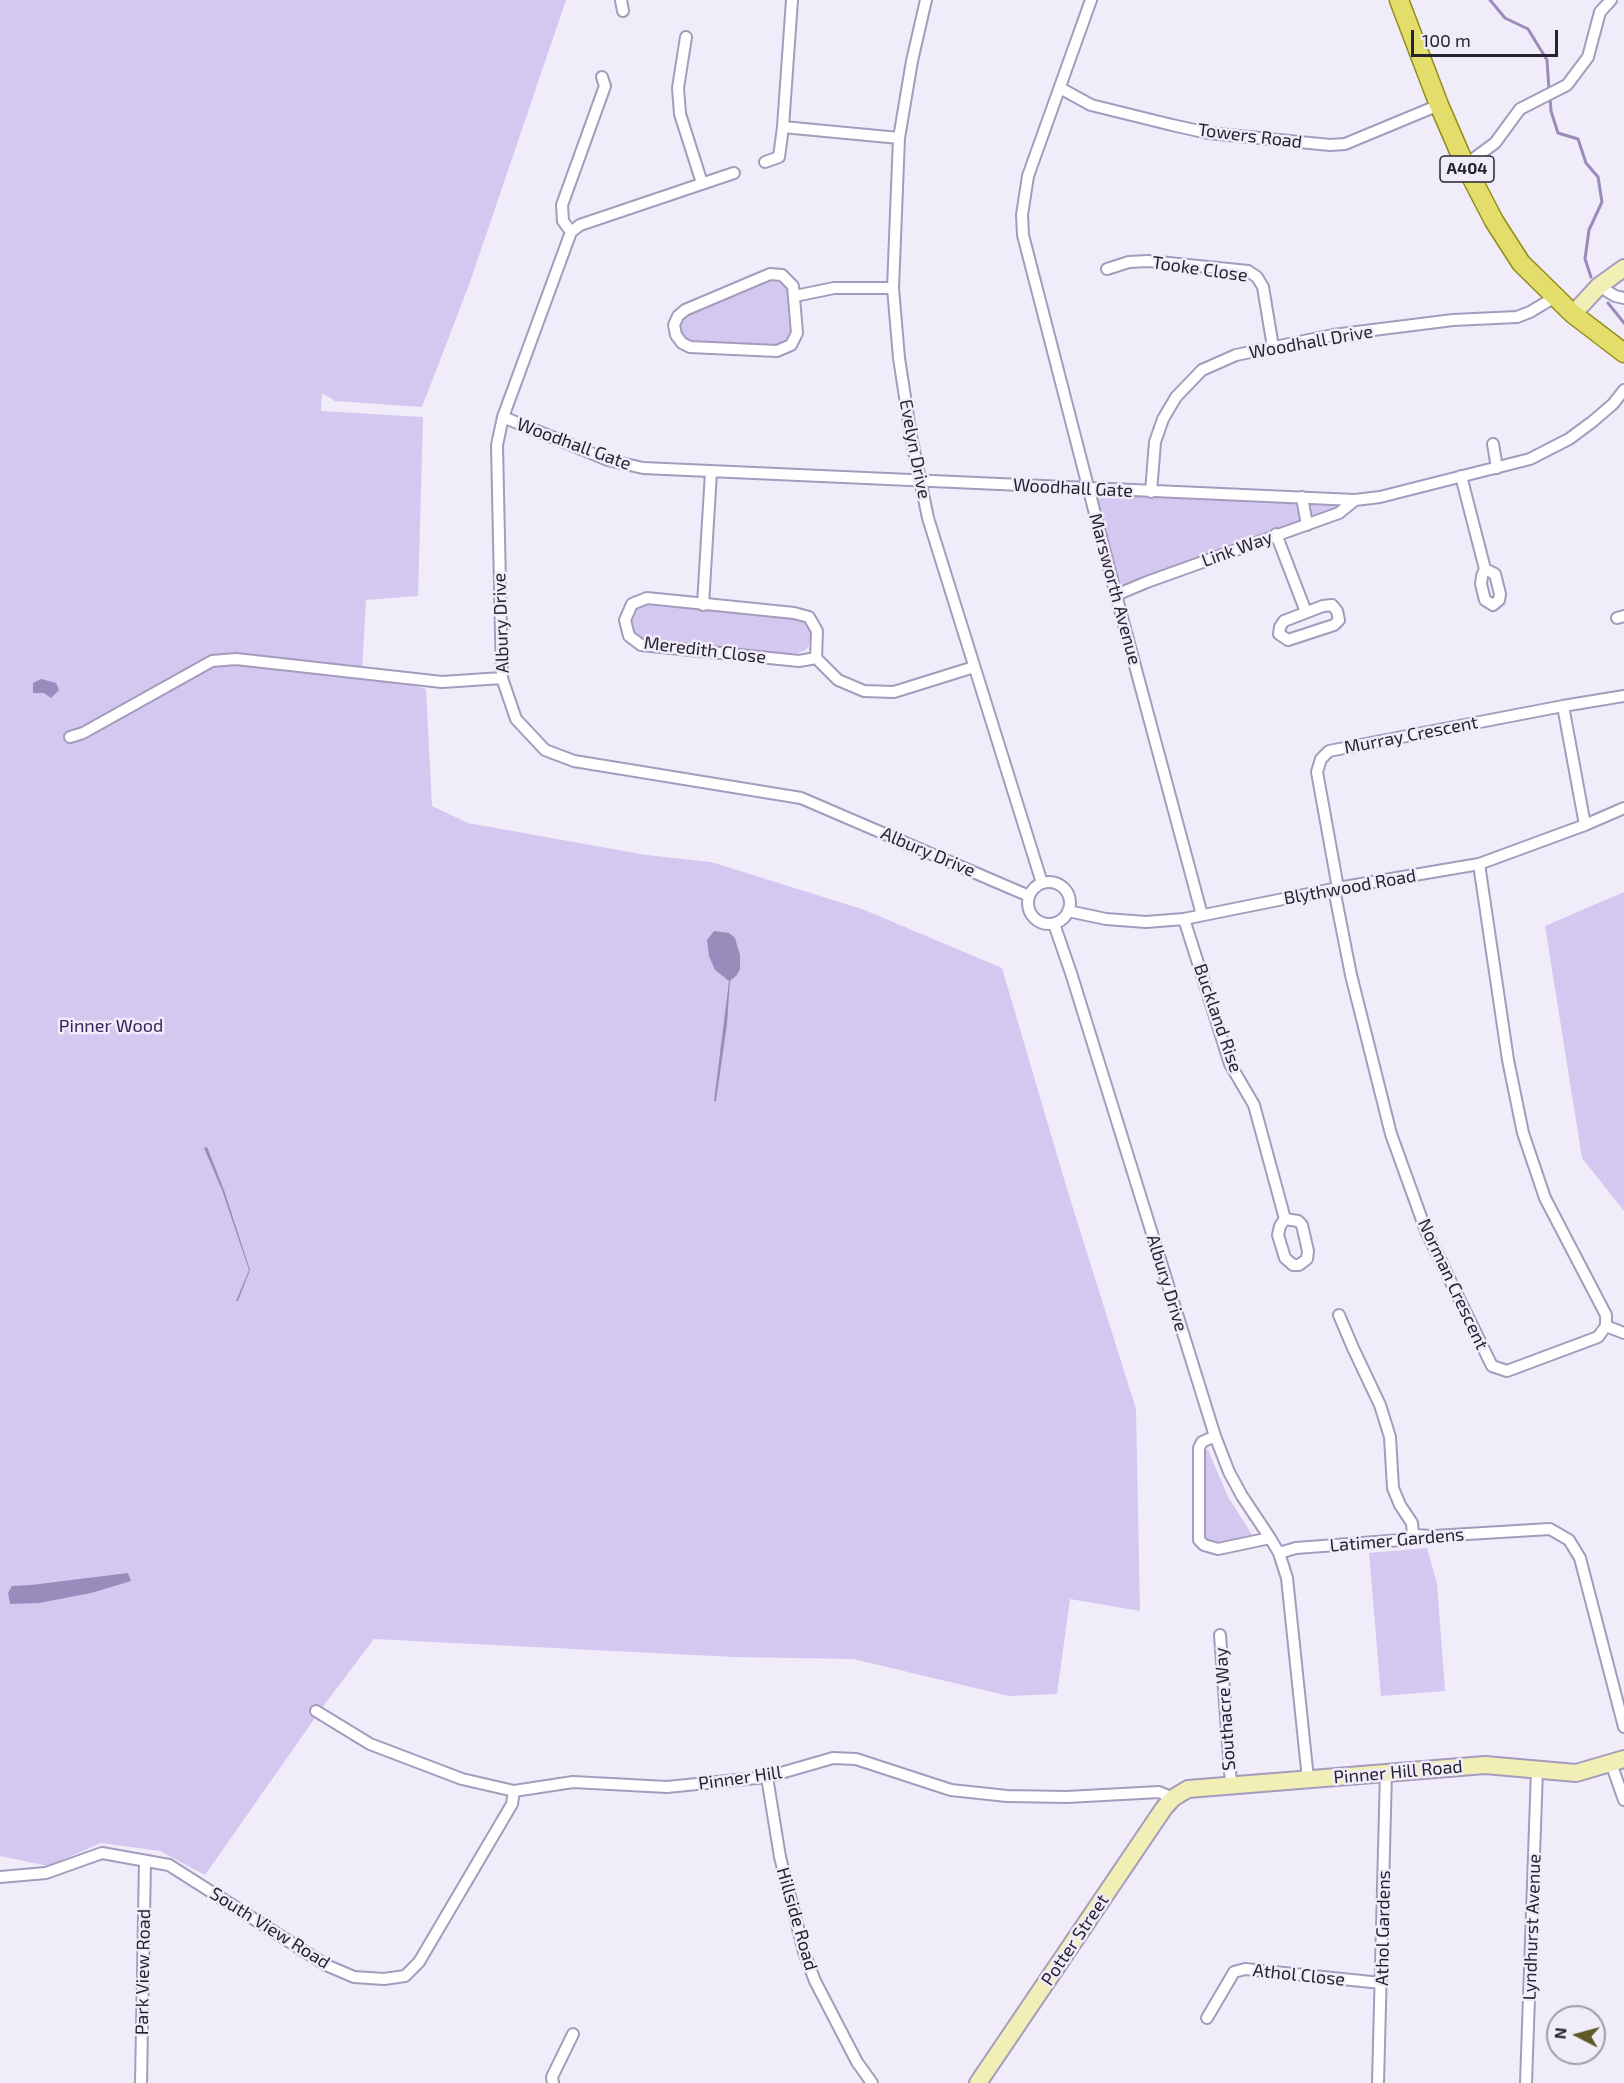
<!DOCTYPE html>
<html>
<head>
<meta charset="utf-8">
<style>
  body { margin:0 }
  #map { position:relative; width:1624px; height:2083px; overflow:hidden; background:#f0ecfa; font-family:"Exo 2",sans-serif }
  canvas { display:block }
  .north { position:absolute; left:1546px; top:2005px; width:60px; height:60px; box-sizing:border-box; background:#f0ecfa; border:2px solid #a09ca9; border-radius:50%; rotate:276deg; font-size:16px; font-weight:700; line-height:24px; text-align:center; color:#272330 }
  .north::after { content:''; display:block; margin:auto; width:21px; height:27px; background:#5d5a27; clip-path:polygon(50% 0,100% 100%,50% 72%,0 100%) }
  .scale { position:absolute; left:1411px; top:30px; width:147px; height:27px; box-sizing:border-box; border:3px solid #272330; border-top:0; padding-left:8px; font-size:18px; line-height:21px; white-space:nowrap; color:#272330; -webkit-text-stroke:4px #f0ecfa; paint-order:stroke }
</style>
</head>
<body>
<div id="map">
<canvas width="1624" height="2083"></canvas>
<div class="north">N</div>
<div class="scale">100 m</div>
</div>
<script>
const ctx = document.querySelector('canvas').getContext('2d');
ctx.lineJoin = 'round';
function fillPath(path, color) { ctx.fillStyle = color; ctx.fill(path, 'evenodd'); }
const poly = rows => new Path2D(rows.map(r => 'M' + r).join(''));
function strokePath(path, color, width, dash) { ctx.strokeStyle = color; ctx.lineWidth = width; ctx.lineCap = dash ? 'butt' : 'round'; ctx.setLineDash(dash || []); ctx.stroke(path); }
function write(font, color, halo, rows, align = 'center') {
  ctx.font = font + ' "Exo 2",sans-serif'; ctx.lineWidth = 5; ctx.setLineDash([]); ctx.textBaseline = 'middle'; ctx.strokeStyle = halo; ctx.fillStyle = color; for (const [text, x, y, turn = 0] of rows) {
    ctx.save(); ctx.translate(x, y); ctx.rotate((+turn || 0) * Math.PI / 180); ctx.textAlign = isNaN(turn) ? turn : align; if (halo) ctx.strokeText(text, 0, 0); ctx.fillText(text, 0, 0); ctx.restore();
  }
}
const green = poly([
  [0,0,566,0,469,285,422,407,335,401,322,393,321,411,423,417,418,596,366,600,362,672,426,689,432,806,468,823,646,855,711,862,862,909,1002,968,1067,1189,1136,1409,1140,1611,1070,1599,1057,1694,1009,1696,853,1659,734,1657,374,1639,324,1705,205,1875,160,1851,101,1843,48,1866,0,1856],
  [773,279,788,287,791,334,781,346,689,342,679,332,685,315],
  [1088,488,1355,500,1339,513,1116,595],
  [646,603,799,619,808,625,813,638,806,650,789,656,643,641,632,634,629,620,635,608],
  [1624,892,1624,1211,1582,1158,1545,926],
  [1208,1450,1228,1497,1253,1536,1216,1546,1206,1543,1203,1536,1204,1451],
  [1427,1548,1437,1584,1445,1691,1381,1696,1369,1553]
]);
const water = poly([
  [41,679,56,683,59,690,51,698,44,693,33,693,33,683],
  [714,931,729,933,735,938,740,955,740,969,737,975,730,981,727,1024,716,1101,714,1101,729,981,715,970,709,956,707,940],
  [207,1147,224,1190,250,1270,238,1301,236,1301,249,1270,222,1190,204,1148],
  [128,1573,131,1581,91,1593,39,1603,10,1604,8,1593,12,1586,31,1585]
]);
const stream = poly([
  [1490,0,1505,18,1528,29,1547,60,1549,90],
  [1550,97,1551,111,1558,133,1578,139,1586,163,1598,177,1602,202,1589,230,1585,259,1591,277],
  [1608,303,1624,323]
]);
const street = poly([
  [621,0,623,11],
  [926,0,912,61,899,138,893,288,899,358,911,436,928,518,1042,883],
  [1091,0,1028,176,1022,215,1023,235,1116,595,1202,915],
  [686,37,678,88,680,114,702,183],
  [1060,88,1091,105,1172,125,1208,133,1330,145,1345,144,1439,105],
  [783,127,899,138],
  [765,162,779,157,783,127,792,0],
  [1465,165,1495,143,1520,109,1567,85,1588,57,1600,12,1611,0],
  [734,173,580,225,571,232,503,417,497,445,502,678,516,719,545,750,574,761,801,798,1029,896],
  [571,232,563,221,562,205,605,86,602,77],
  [1107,269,1129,262,1148,261,1248,271,1257,277,1263,287,1273,347],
  [770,274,782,275,793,286,797,333,791,345,777,351,690,347,682,343,676,335,674,325,678,316,685,310,770,274],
  [1599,286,1615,296,1624,298],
  [795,296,834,288,893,288],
  [503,417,608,460,643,468,1355,500,1380,497,1530,459,1569,439,1592,422,1613,404,1624,390],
  [1493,444,1497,468],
  [1461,476,1485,569,1495,574,1500,594,1499,600,1493,605,1485,600,1481,584,1482,576,1485,569],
  [1151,492,1155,442,1163,419,1176,397,1202,370,1236,355,1333,335,1453,320,1517,317,1530,312,1555,297],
  [1302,497,1307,525],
  [1276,534,1306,612],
  [1116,595,1147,582,1339,513,1355,500],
  [647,598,794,613,809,617,817,631,816,658,799,661,641,645,629,636,625,620,632,604,647,598],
  [703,605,711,472],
  [1332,605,1337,611,1339,620,1334,625,1288,640,1279,634,1280,627,1284,621,1323,606,1332,605],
  [1617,618,1624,616],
  [816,658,838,680,864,691,894,692,974,667],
  [1563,706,1624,696],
  [70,737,83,733,212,661,236,659,442,682,502,678],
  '1028 903a21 21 0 1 1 42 0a21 21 0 1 1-42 0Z',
  [1338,888,1317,772,1321,759,1329,751,1563,706,1585,825],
  [1334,889,1351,975,1391,1134,1426,1231,1492,1366,1507,1371,1598,1337,1606,1326,1606,1315,1545,1198,1523,1133,1508,1060,1479,864],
  [1068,911,1106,919,1146,922,1184,919,1338,888,1479,864,1585,825,1624,808],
  [1184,919,1230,1064,1254,1105,1285,1219,1298,1221,1302,1225,1308,1251,1307,1259,1299,1265,1293,1265,1285,1258,1278,1235,1280,1226,1285,1219],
  [1054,924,1071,973,1215,1436,1229,1472,1242,1496,1270,1538,1279,1553,1287,1578,1308,1779],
  [1339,1315,1353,1348,1380,1405,1390,1437,1393,1488,1400,1505,1412,1523,1413,1535],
  [1606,1326,1624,1333],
  [1215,1436,1202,1442,1199,1448,1199,1540,1204,1545,1218,1549,1270,1538],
  [1279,1553,1296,1548,1402,1540,1413,1535,1434,1536,1550,1529,1569,1540,1580,1558,1624,1727],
  [1220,1635,1231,1784],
  [316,1711,370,1744,462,1779,514,1791,573,1782,667,1787,767,1777,833,1758,856,1759,951,1790,1007,1796,1067,1797,1159,1792,1173,1798],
  [1611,1763,1624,1800],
  [767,1777,780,1857,804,1952,815,1981,857,2062,872,2083],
  [0,1877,46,1873,102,1853,169,1865,326,1965,354,1977,384,1979,405,1976,419,1962,512,1804,514,1791],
  [1207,2018,1234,1972,1245,1969,1381,1983],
  [141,2083,145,1861],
  [553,2083,552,2077,573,2034],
  [1378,2083,1386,1772],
  [1526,2083,1537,1770]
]);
const secondary = poly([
  [1573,314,1599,286,1624,268],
  [978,2083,1164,1808,1173,1798,1188,1789,1485,1765,1576,1773,1624,1759]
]);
const primary = poly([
  [1399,0,1439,105,1465,165,1494,221,1521,263,1573,314,1624,353]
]);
const shields = [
  [1467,169,54]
];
const shieldNames = [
  ["A404",1467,169]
];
const streetNames = [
  ["Towers Road",1250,136,7],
  ["Tooke Close",1200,269,8],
  ["Woodhall Drive",1311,342,-10],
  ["Woodhall Gate",574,444,20],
  ["Evelyn Drive",915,449,79],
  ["Woodhall Gate",1073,488,3],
  ["Link Way",1237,549,-20],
  ["Marsworth Avenue",1115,589,75],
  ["Albury Drive",501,623,-92],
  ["Meredith Close",705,650,7],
  ["Murray Crescent",1411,735,-11],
  ["Albury Drive",928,852,23],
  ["Blythwood Road",1350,887,-10],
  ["Buckland Rise",1218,1018,71],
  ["Albury Drive",1167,1283,73],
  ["Norman Crescent",1453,1284,65],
  ["Latimer Gardens",1397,1540,-5],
  ["Southacre Way",1225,1709,-94],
  ["Pinner Hill Road",1398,1772,-5],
  ["Pinner Hill",740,1778,-8],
  ["Hillside Road",797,1919,74],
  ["Lyndhurst Avenue",1532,1927,-88],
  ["South View Road",270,1928,32],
  ["Athol Gardens",1383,1928,-89],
  ["Potter Street",1075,1940,-56],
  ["Park View Road",143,1972,-89],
  ["Athol Close",1299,1975,6]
];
const parkNames = [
  ["Pinner Wood",111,1026]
];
fillPath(green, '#d4c8f1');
fillPath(water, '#998bbc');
strokePath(stream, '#998bbc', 3);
strokePath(street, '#a59bbd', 14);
strokePath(secondary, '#a59bbd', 20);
strokePath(primary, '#958d17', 21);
strokePath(street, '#fff', 10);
strokePath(secondary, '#f1eeb6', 16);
strokePath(primary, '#e3dd6c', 18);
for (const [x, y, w] of shields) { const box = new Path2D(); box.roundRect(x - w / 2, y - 13, w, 26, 4.5); ctx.fillStyle = '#f0ecfa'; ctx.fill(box); strokePath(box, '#272330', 1.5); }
write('bold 16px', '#272330', null, shieldNames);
write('18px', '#272330', '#f0ecfa', streetNames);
write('18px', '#38215d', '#f0ecfa', parkNames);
</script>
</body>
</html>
